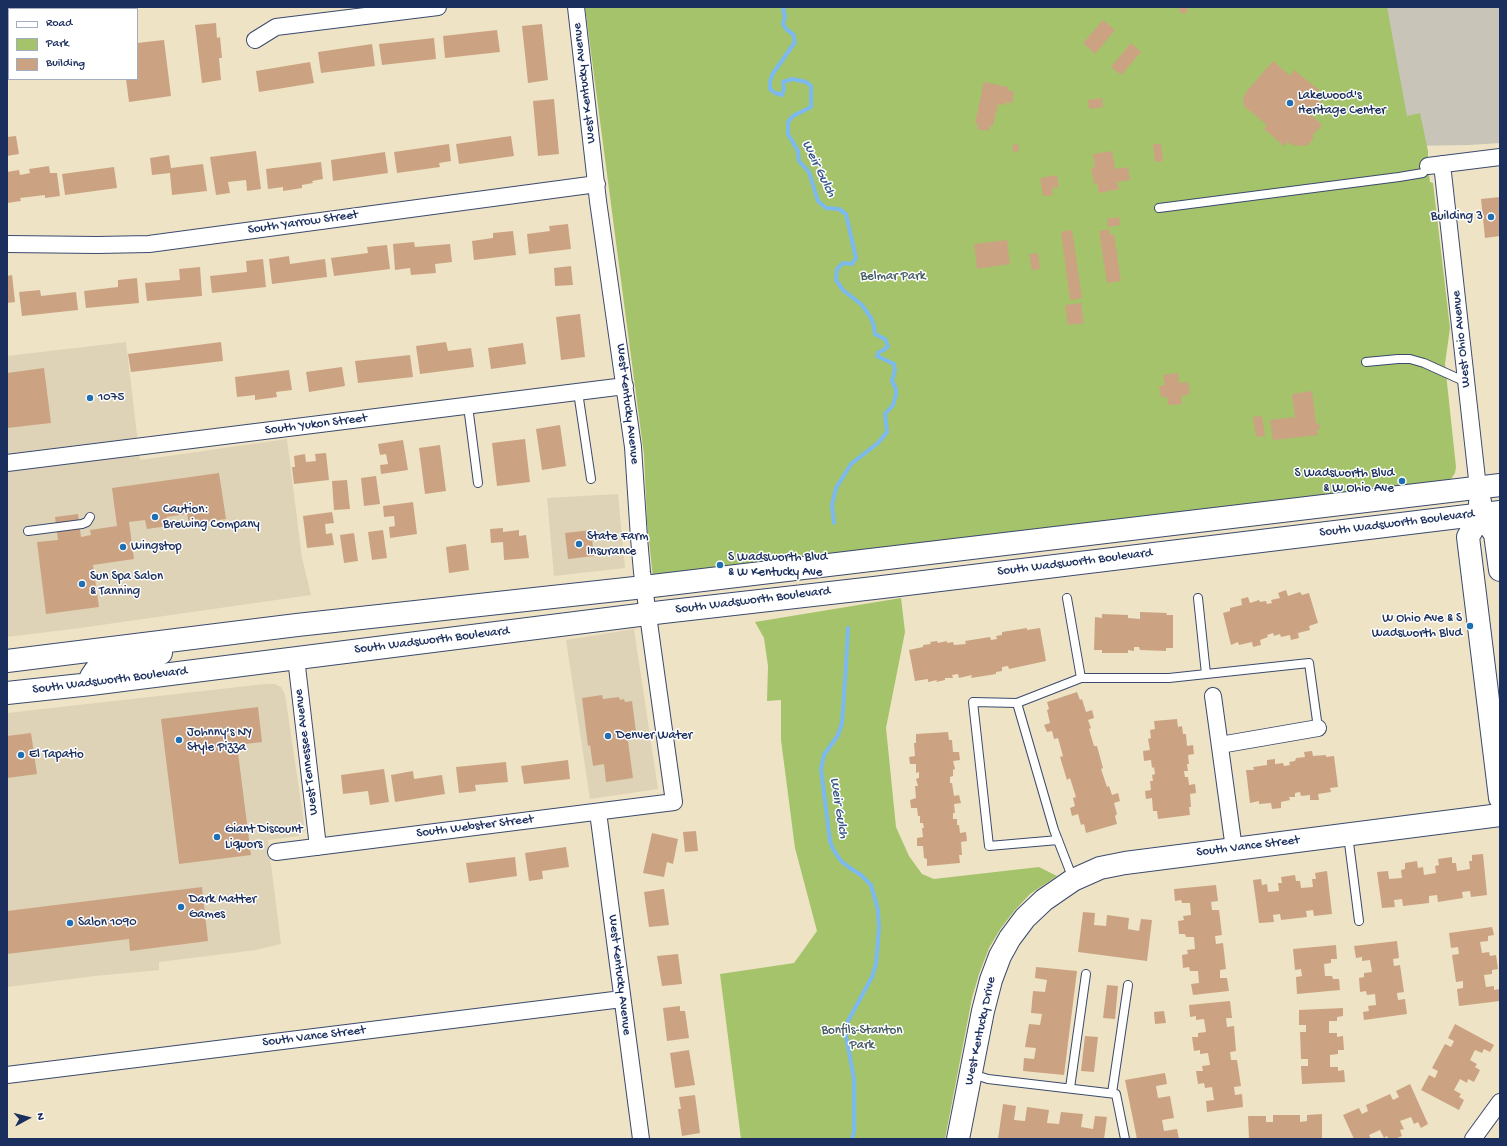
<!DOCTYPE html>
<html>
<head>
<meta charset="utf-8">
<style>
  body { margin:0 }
  #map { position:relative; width:1507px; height:1146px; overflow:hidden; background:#efe3c5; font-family:"Gochi Hand",sans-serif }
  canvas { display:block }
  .frame { position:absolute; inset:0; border:8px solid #1b2f5e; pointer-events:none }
  .legend { position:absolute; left:8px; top:8px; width:130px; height:72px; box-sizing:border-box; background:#fff; border:1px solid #a4acbf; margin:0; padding:5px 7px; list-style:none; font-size:12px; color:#1b2f5e }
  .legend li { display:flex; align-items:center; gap:8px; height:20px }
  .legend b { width:20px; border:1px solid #a4acbf }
  .north { position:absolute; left:8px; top:1098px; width:40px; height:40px; -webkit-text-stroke:3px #fff; paint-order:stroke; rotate:83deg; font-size:11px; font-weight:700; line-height:16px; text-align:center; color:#1b2f5e }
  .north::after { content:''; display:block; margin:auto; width:14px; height:18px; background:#1b2f5e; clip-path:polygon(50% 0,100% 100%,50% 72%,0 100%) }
</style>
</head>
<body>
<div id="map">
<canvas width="1507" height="1146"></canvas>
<div class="frame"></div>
<ul class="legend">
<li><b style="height:5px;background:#fff"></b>Road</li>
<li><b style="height:11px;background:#a5c36b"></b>Park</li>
<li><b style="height:11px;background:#cba382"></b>Building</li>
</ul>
<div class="north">N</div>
</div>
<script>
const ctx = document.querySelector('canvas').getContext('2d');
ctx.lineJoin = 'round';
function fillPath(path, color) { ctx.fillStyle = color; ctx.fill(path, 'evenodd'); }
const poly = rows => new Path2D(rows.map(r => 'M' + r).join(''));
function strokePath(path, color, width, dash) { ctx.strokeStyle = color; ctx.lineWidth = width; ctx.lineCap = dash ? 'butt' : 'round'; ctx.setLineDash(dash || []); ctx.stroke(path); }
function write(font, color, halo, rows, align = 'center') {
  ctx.font = font + ' "Gochi Hand",sans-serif'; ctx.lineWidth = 3; ctx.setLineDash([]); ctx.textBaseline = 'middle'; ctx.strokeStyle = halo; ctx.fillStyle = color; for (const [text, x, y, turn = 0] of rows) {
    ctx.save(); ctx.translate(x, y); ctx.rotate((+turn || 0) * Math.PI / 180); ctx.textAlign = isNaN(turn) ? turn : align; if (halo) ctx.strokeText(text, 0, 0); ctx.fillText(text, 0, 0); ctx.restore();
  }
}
const built = poly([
  [126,342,140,460,287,439,302,558,311,595,80,628,7,637,7,356],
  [618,494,625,568,554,576,547,498],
  [634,629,658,789,590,799,566,640],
  [265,684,275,684,281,687,285,694,305,830,299,836,268,840,281,944,256,950,159,962,159,970,95,976,7,987,7,713]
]);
const industrial = poly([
  [1385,7,1500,7,1500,143,1469,145,1408,146]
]);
const green = poly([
  [585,7,1387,7,1407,116,1420,113,1428,151,1428,166,1430,182,1433,183,1450,328,1445,364,1456,467,1455,473,1451,479,1445,482,653,578,647,522,644,455],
  [901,598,905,632,886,728,896,827,909,856,922,874,934,879,1039,867,1057,876,1030,894,1015,910,1001,928,989,948,979,974,972,998,945,1139,741,1139,720,974,794,963,817,931,795,848,781,740,781,700,767,701,768,666,764,638,755,622]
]);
const stream = poly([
  [785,7,783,10,785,16,783,24,787,30,793,34,795,42,772,75,770,82,770,89,775,93,782,95,784,89,783,82,793,79,806,82,811,86,811,107,793,116,788,122,788,134,798,151,799,161,809,172,818,201,826,208,839,209,846,214,856,258,852,264,843,263,837,269,836,280,843,290,862,305,871,318,874,326,875,334,885,339,888,346,884,350,879,352,877,356,894,364,895,370,892,381,896,389,896,395,893,405,885,414,887,432,878,443,851,464,836,488,832,505,834,523],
  [848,628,846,666,842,723,838,735,824,755,821,769,830,841,833,849,841,861,850,868,861,875,871,885,878,910,879,928,876,964,872,977,848,1021,846,1036,854,1079,854,1132,852,1139]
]);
const building = poly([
  [1179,7,1187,7,1187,13,1180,13],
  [1103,20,1115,30,1095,54,1083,43],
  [216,23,217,38,220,37,222,58,219,58,221,80,202,83,195,25],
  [542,24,548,80,528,83,522,26],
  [497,30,500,52,445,58,443,36],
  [434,38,436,59,382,65,379,44],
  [164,40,171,96,129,102,126,79,137,79,137,43],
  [1131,43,1141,52,1121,75,1111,67],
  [372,44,375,66,321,73,318,52],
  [1273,61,1290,76,1294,70,1319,90,1313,96,1322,103,1311,115,1322,125,1312,136,1314,138,1308,145,1300,146,1293,145,1287,142,1284,146,1264,129,1267,125,1244,106,1243,99,1246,92],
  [310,62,314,83,259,92,256,71],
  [984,82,1008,87,1008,90,1014,92,1012,103,1006,102,1005,105,998,104,993,126,990,126,989,131,977,129,978,124,975,123],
  [1102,98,1103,107,1089,109,1088,100],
  [554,99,559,154,538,156,533,101],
  [16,136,19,154,7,156,7,137],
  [511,136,514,156,459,164,456,144],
  [449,144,451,161,439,163,440,167,397,173,394,152],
  [1018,144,1019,151,1013,152,1012,145],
  [1153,144,1161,144,1163,161,1155,162],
  [256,151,261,189,247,191,246,180,228,182,230,193,216,195,210,157],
  [1112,151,1115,169,1128,167,1130,180,1117,182,1119,189,1099,193,1097,183,1094,184,1091,168,1095,167,1093,154],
  [385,152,388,173,333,181,331,160],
  [169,155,171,168,203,164,207,191,172,195,170,173,152,175,150,158],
  [321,162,323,179,312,181,313,183,302,185,302,188,283,191,283,187,268,189,266,169],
  [49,166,50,173,57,173,60,196,45,198,45,195,20,198,21,201,7,203,7,172,19,170,20,175,30,173,29,169],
  [114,167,117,188,65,195,62,174],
  [1057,175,1059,187,1052,188,1053,195,1043,196,1040,178],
  [1500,197,1500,236,1485,238,1481,199],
  [1119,217,1120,225,1108,227,1107,219],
  [568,224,571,249,529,254,527,234,550,231,549,226],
  [1109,229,1110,235,1114,234,1121,281,1107,283,1099,231],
  [1072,230,1082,298,1070,300,1061,232],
  [513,231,516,255,474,260,472,241,493,238,493,233],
  [1007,240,1010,264,977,269,974,244],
  [414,242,415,247,450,244,452,262,435,264,436,273,411,275,410,268,395,270,393,244],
  [387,245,390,269,334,276,331,258,368,253,367,247],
  [1038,253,1040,269,1032,270,1029,254],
  [289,256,290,264,325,259,327,277,272,284,269,259],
  [263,259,266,287,212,293,210,276,247,272,246,261],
  [571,266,573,285,555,286,554,268],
  [200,267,202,296,147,301,145,283,180,280,179,269],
  [12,275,15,302,7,303,7,276],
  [137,278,139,303,86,308,84,291,118,287,118,280],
  [40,290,41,296,76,292,78,310,22,316,19,292],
  [1081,303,1084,323,1068,325,1065,305],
  [580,314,585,357,561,360,556,317],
  [221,342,223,361,131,372,128,354],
  [446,342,448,351,471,348,474,367,420,374,416,346],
  [523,343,526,364,491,369,488,348],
  [410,355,413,377,358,383,355,361],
  [342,367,345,386,309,392,306,372],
  [44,368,51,423,7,428,7,373],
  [289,370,292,390,276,392,277,397,255,400,255,395,237,397,235,377],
  [1178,373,1179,383,1188,382,1190,394,1181,396,1182,404,1168,405,1167,397,1161,397,1159,386,1165,385,1163,375],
  [1312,391,1316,424,1319,423,1320,429,1317,430,1318,435,1273,440,1270,420,1295,417,1292,394],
  [1262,416,1265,436,1256,437,1253,417],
  [560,425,566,466,542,470,536,429],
  [525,439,530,482,497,486,492,443],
  [403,440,408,470,381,474,380,465,388,464,386,454,380,455,378,444],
  [440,445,446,491,425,494,419,448],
  [326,453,329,480,294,484,292,467,295,467,294,456,305,454,306,462,316,461,315,454],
  [219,473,226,519,189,524,187,514,167,517,168,526,147,529,145,520,129,522,134,559,93,565,99,607,46,614,37,542,58,540,55,517,78,514,81,537,91,535,90,530,117,526,112,488],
  [376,476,380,504,364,506,361,478],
  [347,480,350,509,334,510,332,481],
  [413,502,417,534,390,538,389,527,395,526,394,516,384,517,383,506],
  [332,512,334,523,325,524,326,534,332,533,334,545,307,548,303,516],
  [503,528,503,532,519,530,519,536,526,535,529,558,504,560,503,542,491,543,490,529],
  [383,530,387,558,372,560,368,532],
  [591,530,594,556,568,559,565,533],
  [354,533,358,561,344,563,340,535],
  [466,544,469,570,449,573,446,547],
  [1286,590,1288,596,1300,592,1302,595,1309,593,1318,623,1309,626,1310,630,1298,633,1299,638,1291,640,1290,635,1281,637,1280,634,1274,636,1273,633,1267,635,1268,637,1260,640,1261,645,1253,647,1252,642,1239,645,1238,642,1231,645,1223,613,1230,611,1230,608,1242,605,1241,599,1248,597,1250,603,1259,600,1260,602,1266,601,1267,604,1272,603,1271,600,1280,598,1278,593],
  [1140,612,1167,613,1166,615,1173,615,1173,648,1166,648,1166,651,1140,650,1139,647,1134,647,1134,651,1128,650,1128,653,1102,653,1102,650,1094,650,1095,617,1102,618,1102,614,1128,615,1128,618,1140,619],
  [1027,628,1027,630,1040,628,1046,661,1009,669,1008,666,1002,667,1002,671,996,672,996,674,971,678,972,675,959,678,958,674,952,675,953,678,945,678,945,680,936,682,937,680,928,682,928,679,915,681,909,650,923,647,923,645,931,644,930,642,937,641,938,643,947,641,947,643,953,642,954,645,966,644,965,641,990,637,991,640,997,639,996,636,1002,635,1002,632],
  [1077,692,1080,700,1082,699,1086,712,1092,710,1094,718,1088,720,1091,728,1089,729,1094,746,1097,746,1103,768,1101,769,1107,787,1109,786,1112,795,1118,793,1120,801,1114,803,1117,814,1115,816,1117,824,1086,833,1084,824,1081,825,1078,814,1072,816,1070,808,1075,806,1073,798,1076,797,1070,778,1067,780,1060,757,1063,756,1058,738,1054,739,1052,731,1047,732,1044,725,1050,723,1047,710,1049,709,1047,702],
  [602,695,603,699,619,697,620,700,624,699,625,702,632,701,636,732,629,732,630,740,628,741,633,778,606,782,604,764,593,766,590,745,588,746,582,698],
  [258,707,262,742,237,745,251,855,179,864,161,719],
  [1177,719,1178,727,1182,726,1183,734,1186,734,1187,746,1193,745,1194,754,1188,755,1189,764,1187,764,1188,771,1184,771,1185,777,1188,777,1189,785,1195,784,1196,793,1190,794,1191,807,1189,807,1190,815,1158,819,1157,811,1153,811,1152,798,1146,799,1145,791,1151,790,1150,781,1153,781,1152,775,1155,774,1154,767,1152,768,1151,760,1144,761,1143,751,1150,750,1148,739,1151,738,1150,730,1155,729,1154,721],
  [948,732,949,740,952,740,953,752,959,752,960,760,953,761,955,769,953,770,953,776,950,777,950,783,952,783,954,796,959,795,961,803,954,804,955,813,953,813,953,819,957,819,957,825,959,825,960,833,966,832,967,841,961,842,962,855,959,855,960,863,927,866,927,859,924,858,923,846,917,846,917,838,923,837,922,828,924,828,923,823,920,823,920,816,918,816,917,808,911,808,910,800,916,798,915,786,918,786,916,779,919,778,919,772,916,773,916,764,910,764,909,757,915,756,914,743,916,743,916,734],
  [31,733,37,774,7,778,7,736],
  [1312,751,1313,756,1326,755,1326,757,1334,756,1338,787,1330,788,1331,792,1318,794,1319,800,1310,800,1310,795,1301,796,1300,792,1295,793,1295,797,1289,797,1290,800,1281,802,1281,808,1272,809,1271,803,1259,804,1259,801,1250,803,1246,770,1254,770,1253,767,1267,765,1267,760,1275,759,1275,764,1283,763,1284,766,1290,765,1289,762,1295,761,1296,758,1305,757,1304,752],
  [568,760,570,779,524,784,521,766],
  [506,762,508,782,475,785,476,791,459,793,456,767],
  [384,769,389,802,370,805,368,791,343,794,341,775],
  [413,771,414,779,442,775,445,794,395,802,391,775],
  [696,831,698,851,685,852,683,832],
  [652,833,678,839,673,864,667,862,664,877,643,873],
  [566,847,569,867,542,871,543,879,529,881,525,853],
  [1483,854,1487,895,1471,897,1470,891,1462,892,1463,898,1438,902,1437,895,1429,896,1429,903,1403,906,1402,899,1394,900,1395,907,1382,908,1377,872,1388,871,1389,879,1402,878,1401,870,1405,869,1405,863,1417,861,1418,868,1423,867,1424,875,1436,873,1435,866,1439,865,1438,859,1452,857,1452,863,1456,863,1457,871,1470,869,1469,861,1472,861,1472,855],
  [515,857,517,876,469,883,466,863],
  [1327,871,1332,914,1314,916,1313,910,1306,911,1307,917,1281,920,1280,914,1273,915,1274,922,1259,923,1253,880,1261,879,1262,885,1267,884,1268,892,1279,891,1278,883,1282,883,1281,877,1295,875,1296,881,1300,881,1301,888,1313,887,1312,879,1316,879,1315,873],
  [1216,885,1218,901,1211,902,1212,910,1219,910,1222,935,1215,936,1216,944,1223,943,1226,969,1220,970,1220,978,1227,978,1229,991,1193,995,1191,984,1199,983,1198,971,1190,971,1189,967,1183,968,1182,955,1188,954,1187,950,1195,949,1194,937,1186,937,1185,934,1179,934,1178,921,1184,920,1183,916,1191,915,1190,903,1182,903,1181,900,1175,901,1174,889],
  [202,887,208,941,130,951,129,939,7,954,7,911],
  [664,889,669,925,649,927,644,892],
  [1083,912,1095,913,1094,925,1106,926,1107,915,1129,918,1128,929,1139,931,1141,919,1152,920,1147,961,1078,952],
  [1492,927,1494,935,1488,936,1488,941,1480,942,1482,953,1489,952,1490,956,1496,955,1498,969,1492,970,1492,974,1484,975,1486,987,1494,986,1494,990,1500,989,1500,1001,1459,1006,1457,989,1463,988,1463,981,1456,982,1452,955,1459,954,1458,947,1451,948,1449,933],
  [1397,941,1399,958,1393,959,1394,966,1400,965,1404,992,1397,993,1398,1000,1405,999,1407,1014,1364,1020,1363,1012,1369,1011,1368,1006,1376,1005,1375,994,1367,995,1366,991,1360,992,1359,978,1364,977,1364,973,1372,972,1370,960,1362,961,1362,957,1356,958,1354,946],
  [1336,945,1337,959,1331,959,1331,963,1324,964,1325,976,1332,976,1333,979,1339,979,1340,990,1297,994,1296,977,1302,976,1301,969,1295,970,1293,949],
  [678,954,682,984,662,986,657,956],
  [1036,967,1077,971,1064,1075,1023,1071,1024,1058,1034,1059,1036,1048,1025,1047,1029,1024,1040,1025,1042,1014,1031,1013,1033,991,1045,992,1047,980,1035,978],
  [1107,985,1118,986,1115,1019,1103,1018],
  [1230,1001,1232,1018,1226,1018,1227,1027,1234,1026,1236,1051,1230,1052,1231,1060,1237,1060,1241,1086,1234,1087,1235,1095,1242,1094,1243,1107,1207,1112,1206,1101,1214,1100,1212,1087,1205,1088,1204,1083,1198,1084,1196,1071,1203,1071,1202,1066,1210,1065,1208,1053,1200,1054,1200,1050,1194,1051,1192,1037,1198,1037,1198,1033,1206,1032,1204,1019,1196,1020,1196,1016,1190,1017,1189,1005],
  [680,1006,680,1011,685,1011,689,1038,667,1041,663,1008],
  [1343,1008,1343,1016,1337,1017,1337,1021,1329,1021,1329,1033,1337,1033,1337,1037,1343,1036,1344,1050,1338,1050,1338,1054,1330,1055,1330,1067,1338,1067,1338,1071,1344,1070,1345,1082,1302,1084,1301,1066,1308,1066,1308,1059,1301,1059,1300,1032,1306,1032,1306,1025,1299,1025,1299,1010],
  [1164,1011,1166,1023,1155,1024,1154,1012],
  [1455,1024,1494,1045,1490,1052,1484,1049,1482,1053,1475,1050,1470,1060,1477,1064,1475,1067,1480,1070,1474,1082,1468,1079,1467,1083,1460,1079,1454,1090,1461,1094,1459,1097,1464,1100,1459,1110,1421,1090,1429,1075,1435,1078,1438,1071,1432,1068,1445,1044,1451,1047,1454,1041,1448,1038],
  [1085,1036,1098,1037,1094,1072,1081,1071],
  [689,1050,695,1085,675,1088,670,1053],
  [1165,1073,1167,1084,1156,1086,1158,1098,1170,1096,1174,1118,1162,1120,1164,1131,1177,1129,1179,1139,1137,1139,1125,1080],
  [1410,1084,1428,1124,1421,1128,1418,1122,1414,1124,1411,1117,1400,1121,1404,1129,1400,1130,1402,1136,1395,1139,1389,1139,1387,1136,1384,1138,1380,1130,1369,1135,1371,1139,1354,1139,1343,1115,1359,1108,1362,1114,1368,1111,1366,1105,1390,1094,1393,1100,1399,1097,1396,1091],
  [695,1095,700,1133,682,1136,678,1109,681,1109,679,1097],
  [1003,1104,1016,1106,1014,1120,1025,1121,1027,1107,1049,1110,1047,1123,1059,1124,1061,1112,1083,1114,1081,1127,1093,1129,1095,1116,1107,1117,1104,1139,998,1139],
  [1322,1114,1322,1139,1249,1139,1248,1116,1266,1116,1266,1122,1273,1122,1273,1115,1300,1115,1300,1122,1307,1121,1307,1115]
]);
const lane = poly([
  [1159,208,1399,177,1423,173,1428,166],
  [1366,362,1398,359,1410,359,1424,363,1466,382],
  [578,392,591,479],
  [468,406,478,483],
  [28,531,82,524,87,522,90,517],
  [1067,598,1081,678],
  [1198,598,1206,674],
  [1017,703,973,702,989,846,1058,840],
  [1348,835,1359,921],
  [1073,879,1054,830,1017,703,1081,678,1169,678,1309,663,1318,728],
  [972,1074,988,1079,1116,1094,1125,1139],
  [1070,1088,1086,974],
  [1112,1093,1128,985]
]);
const street = poly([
  [255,40,276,27,438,7],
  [1442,164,1478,488],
  [1428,166,1500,157],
  [7,244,97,245,149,244,597,184],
  [7,463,625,386],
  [296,658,318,847],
  [1213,696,1234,849],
  [1220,745,1318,728],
  [598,812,641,1139],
  [276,852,674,802,642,572,639,538,633,447,598,201,576,7],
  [7,1075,622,999],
  [1473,1139,1500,1102]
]);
const secondary = poly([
  [1480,502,1481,514,1495,534,1500,570],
  [1481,514,1468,537,1500,798],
  [958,1139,983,1011,991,980,1000,956,1010,938,1025,918,1044,900,1073,880,1100,868,1125,863,1500,815]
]);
const primary = poly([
  [7,661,297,625,644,587,1500,485],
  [91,682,91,677,95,671,101,668,161,653],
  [7,693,91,684,663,612,874,588,1500,512]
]);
const markers = [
  [1290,103,4,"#1f6fb2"],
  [1491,217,4,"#1f6fb2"],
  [90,398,4,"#1f6fb2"],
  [1402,481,4,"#1f6fb2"],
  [155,517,4,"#1f6fb2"],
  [579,544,4,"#1f6fb2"],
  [123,547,4,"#1f6fb2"],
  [720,565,4,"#1f6fb2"],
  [82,584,4,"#1f6fb2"],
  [1470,626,4,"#1f6fb2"],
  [608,736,4,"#1f6fb2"],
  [179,740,4,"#1f6fb2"],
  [21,755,4,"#1f6fb2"],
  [217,837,4,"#1f6fb2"],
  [181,907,4,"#1f6fb2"],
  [70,923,4,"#1f6fb2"]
];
const streetNames = [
  ["West Kentucky Avenue",585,83,-97],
  ["South Yarrow Street",303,223,-8],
  ["West Ohio Avenue",1462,339,-96],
  ["West Kentucky Avenue",627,404,83],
  ["South Yukon Street",316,425,-7],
  ["South Wadsworth Boulevard",1397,524,-7],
  ["South Wadsworth Boulevard",1075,563,-7],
  ["South Wadsworth Boulevard",753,601,-7],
  ["South Wadsworth Boulevard",432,641,-7],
  ["South Wadsworth Boulevard",110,681,-7],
  ["West Tennessee Avenue",307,752,-97],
  ["South Webster Street",475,827,-7],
  ["South Vance Street",1248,847,-7],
  ["West Kentucky Avenue",619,975,83],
  ["West Kentucky Drive",981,1031,-78],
  ["South Vance Street",314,1037,-7]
];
const poiNames = [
  ["Lakewood's",1298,96],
  ["Heritage Center",1298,111],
  ["Building 3",1483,217,"right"],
  ["1075",98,398],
  ["S Wadsworth Blvd",1394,474,"right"],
  ["& W Ohio Ave",1394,489,"right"],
  ["Caution:",163,510],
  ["Brewing Company",163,525],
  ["State Farm",587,537],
  ["Insurance",587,552],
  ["Wingstop",131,547],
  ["S Wadsworth Blvd",728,558],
  ["& W Kentucky Ave",728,573],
  ["Sun Spa Salon",90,577],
  ["& Tanning",90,592],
  ["W Ohio Ave & S",1462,619,"right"],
  ["Wadsworth Blvd",1462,634,"right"],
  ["Johnny's NY",187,733],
  ["Style Pizza",187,748],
  ["Denver Water",616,736],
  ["El Tapatio",29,755],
  ["Giant Discount",225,830],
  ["Liquors",225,845],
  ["Dark Matter",189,900],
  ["Games",189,915],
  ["Salon 1090",78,923]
];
const parkNames = [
  ["Belmar Park",893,277],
  ["Bonfils-Stanton",862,1031],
  ["Park",862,1046]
];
const waterNames = [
  ["Weir Gulch",818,169,64],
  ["Weir Gulch",838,808,81]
];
fillPath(built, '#ded3b6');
fillPath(industrial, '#c8c4b8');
fillPath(green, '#a5c36b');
strokePath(stream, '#7bb9ee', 4);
fillPath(building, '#cba382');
strokePath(lane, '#3b4a6d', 10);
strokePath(street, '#3b4a6d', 18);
strokePath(secondary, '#3b4a6d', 24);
strokePath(primary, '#3b4a6d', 24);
strokePath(lane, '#fff', 8);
strokePath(street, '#fff', 16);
strokePath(secondary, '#fff', 22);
strokePath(primary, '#fff', 22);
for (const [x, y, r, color] of markers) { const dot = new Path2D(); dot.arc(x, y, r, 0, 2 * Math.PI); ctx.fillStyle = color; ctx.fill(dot); strokePath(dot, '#fff', 1.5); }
write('13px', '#1b2f5e', '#fff', streetNames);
write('13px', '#1b2f5e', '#fff', poiNames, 'left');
write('13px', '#445b62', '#fff', parkNames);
write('italic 14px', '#385889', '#fff', waterNames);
</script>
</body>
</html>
